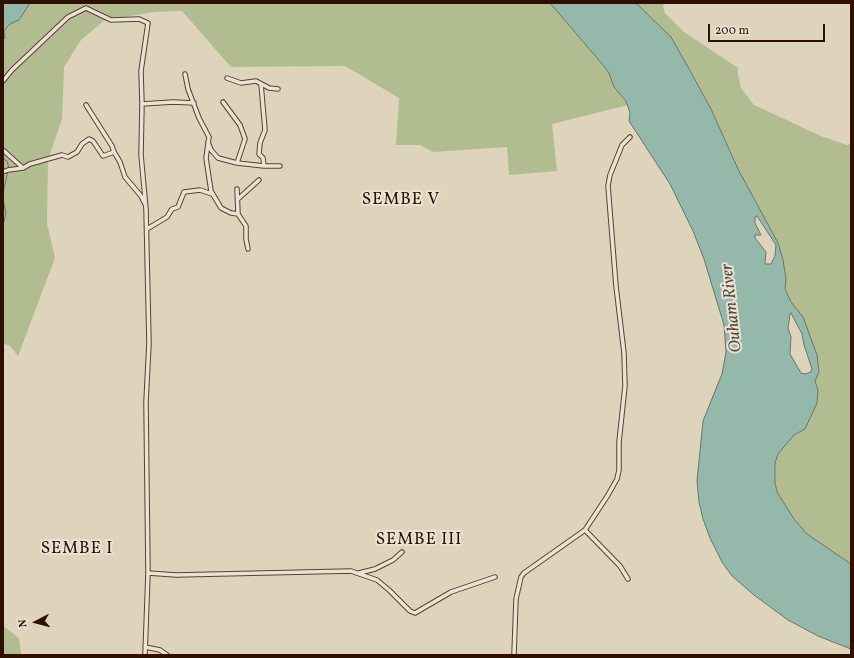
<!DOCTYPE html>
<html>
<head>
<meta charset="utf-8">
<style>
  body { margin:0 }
  #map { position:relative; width:854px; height:658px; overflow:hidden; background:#ded4bb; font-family:Vollkorn,serif }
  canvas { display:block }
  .frame { position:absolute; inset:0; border:4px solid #2e0f00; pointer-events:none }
  .north { position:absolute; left:16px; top:602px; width:40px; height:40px; -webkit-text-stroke:3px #eae3d3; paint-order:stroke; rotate:264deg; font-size:11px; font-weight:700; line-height:16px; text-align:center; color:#2e0f00 }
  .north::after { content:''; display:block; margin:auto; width:14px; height:18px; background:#2e0f00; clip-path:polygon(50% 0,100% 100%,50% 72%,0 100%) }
  .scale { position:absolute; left:708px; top:24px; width:117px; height:18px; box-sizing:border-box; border:2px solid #2e0f00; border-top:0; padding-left:5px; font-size:12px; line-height:14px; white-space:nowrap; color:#2e0f00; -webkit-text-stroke:3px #eae3d3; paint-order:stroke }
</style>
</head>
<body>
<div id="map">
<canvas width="854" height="658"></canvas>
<div class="frame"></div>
<div class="north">N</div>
<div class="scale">200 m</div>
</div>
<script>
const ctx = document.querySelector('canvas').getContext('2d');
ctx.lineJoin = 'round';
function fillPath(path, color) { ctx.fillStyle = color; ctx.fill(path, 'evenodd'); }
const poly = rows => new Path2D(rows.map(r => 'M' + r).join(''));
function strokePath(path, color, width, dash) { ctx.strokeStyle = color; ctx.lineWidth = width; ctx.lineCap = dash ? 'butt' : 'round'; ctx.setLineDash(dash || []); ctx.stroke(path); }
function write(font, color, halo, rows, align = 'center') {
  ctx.font = font + ' Vollkorn,serif'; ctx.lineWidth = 4; ctx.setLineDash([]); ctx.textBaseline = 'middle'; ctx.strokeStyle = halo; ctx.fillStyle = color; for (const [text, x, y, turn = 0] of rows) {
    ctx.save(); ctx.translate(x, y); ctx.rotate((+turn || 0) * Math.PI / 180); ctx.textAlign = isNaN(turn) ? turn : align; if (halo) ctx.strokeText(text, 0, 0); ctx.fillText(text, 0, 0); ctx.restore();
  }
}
const green = poly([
  [30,3,550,3,603,65,609,73,614,87,626,101,628,105,552,124,557,171,509,175,507,147,433,152,420,145,396,145,399,98,345,66,231,67,182,11,155,12,105,20,81,40,64,67,62,119,48,160,47,224,55,258,18,356,10,346,3,343,3,40,5,38,4,32,7,27,10,24,19,20],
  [636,3,665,3,663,6,665,13,684,32,738,68,738,75,741,88,754,105,821,136,847,145,851,144,851,564,807,534,794,519,777,492,775,483,775,463,778,454,794,435,805,429,818,390,815,381,819,371,803,317,791,302,785,289,786,279,778,243,738,169,711,109,688,67,671,37],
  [3,626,19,638,21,655,3,655]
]);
const water = poly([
  [3,3,30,3,19,20,10,24,7,27,4,32,5,38,3,40,3,3],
  [550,3,636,3,671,37,688,67,711,109,738,169,778,243,783,260,786,279,785,289,791,302,803,317,817,355,819,372,815,381,818,390,817,403,805,429,794,435,778,454,775,463,775,483,777,492,794,519,807,534,851,564,851,649,818,636,788,620,754,595,732,576,722,562,710,538,703,519,699,502,697,481,703,421,722,374,726,352,724,325,704,259,693,231,670,184,629,121,630,113,626,101,614,87,609,73,603,65,550,3],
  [757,216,776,245,775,256,771,264,765,264,766,252,755,238,755,235,761,235,755,223,755,217,757,216],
  [791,313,802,334,804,345,812,369,811,372,805,374,801,373,790,354,791,337,788,328,790,314,791,313]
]);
const stream = poly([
  [3,159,7,161,9,168],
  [3,225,6,213,3,199,4,188,8,171]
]);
const minor = poly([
  [185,74,188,89,199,118,209,137,206,158,211,191,221,208,231,213,238,214,246,226,246,239,248,249],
  [227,78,241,83,256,81,269,88,278,89],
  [3,81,12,70,68,17,86,8,111,20,139,19,148,23,141,71,142,104,141,155,146,209,149,343,146,402,148,573,145,655],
  [261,84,265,130,260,143,259,154,263,158,264,166],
  [142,104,173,102,194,103],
  [86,105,112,146,114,152,120,162,125,177,141,196,145,204],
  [208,142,211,150,218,158,237,163,245,139,240,125,223,102],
  [3,150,23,168,8,170,3,172],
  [237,163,264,166,280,166],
  [23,168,30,164,62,155,68,157,77,152,82,144,89,139,93,141,103,156,114,152],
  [237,189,238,214],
  [238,199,259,180],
  [147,229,167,217,172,209,178,207,184,192,200,190,212,194],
  [585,530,620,566,628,579],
  [148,573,176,575,351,571,377,580,389,590,410,611,415,613,451,592,495,577],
  [359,573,375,569,393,560,402,552],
  [145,647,160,650,167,655],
  [514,655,516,599,521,577,524,573,585,530,608,495,617,479,619,470,619,442,625,386,624,353,616,286,608,186,610,175,622,145,630,137]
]);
const neighbourhoodNames = [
  ["SEMBE V",401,201],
  ["SEMBE III",419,541],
  ["SEMBE I",77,550]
];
const waterNames = [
  ["Ouham River",733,308,-96]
];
fillPath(green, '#b1bd91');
fillPath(water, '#94b9aa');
strokePath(water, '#6b7566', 1);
strokePath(stream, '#6b7566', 1);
strokePath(minor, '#5a402f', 5.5);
strokePath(minor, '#eae3d3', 3.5);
ctx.letterSpacing = '1px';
write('17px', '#2e0f00', '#eae3d3', neighbourhoodNames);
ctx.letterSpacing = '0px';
write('italic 17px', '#524a3c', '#eae3d3', waterNames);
</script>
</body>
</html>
